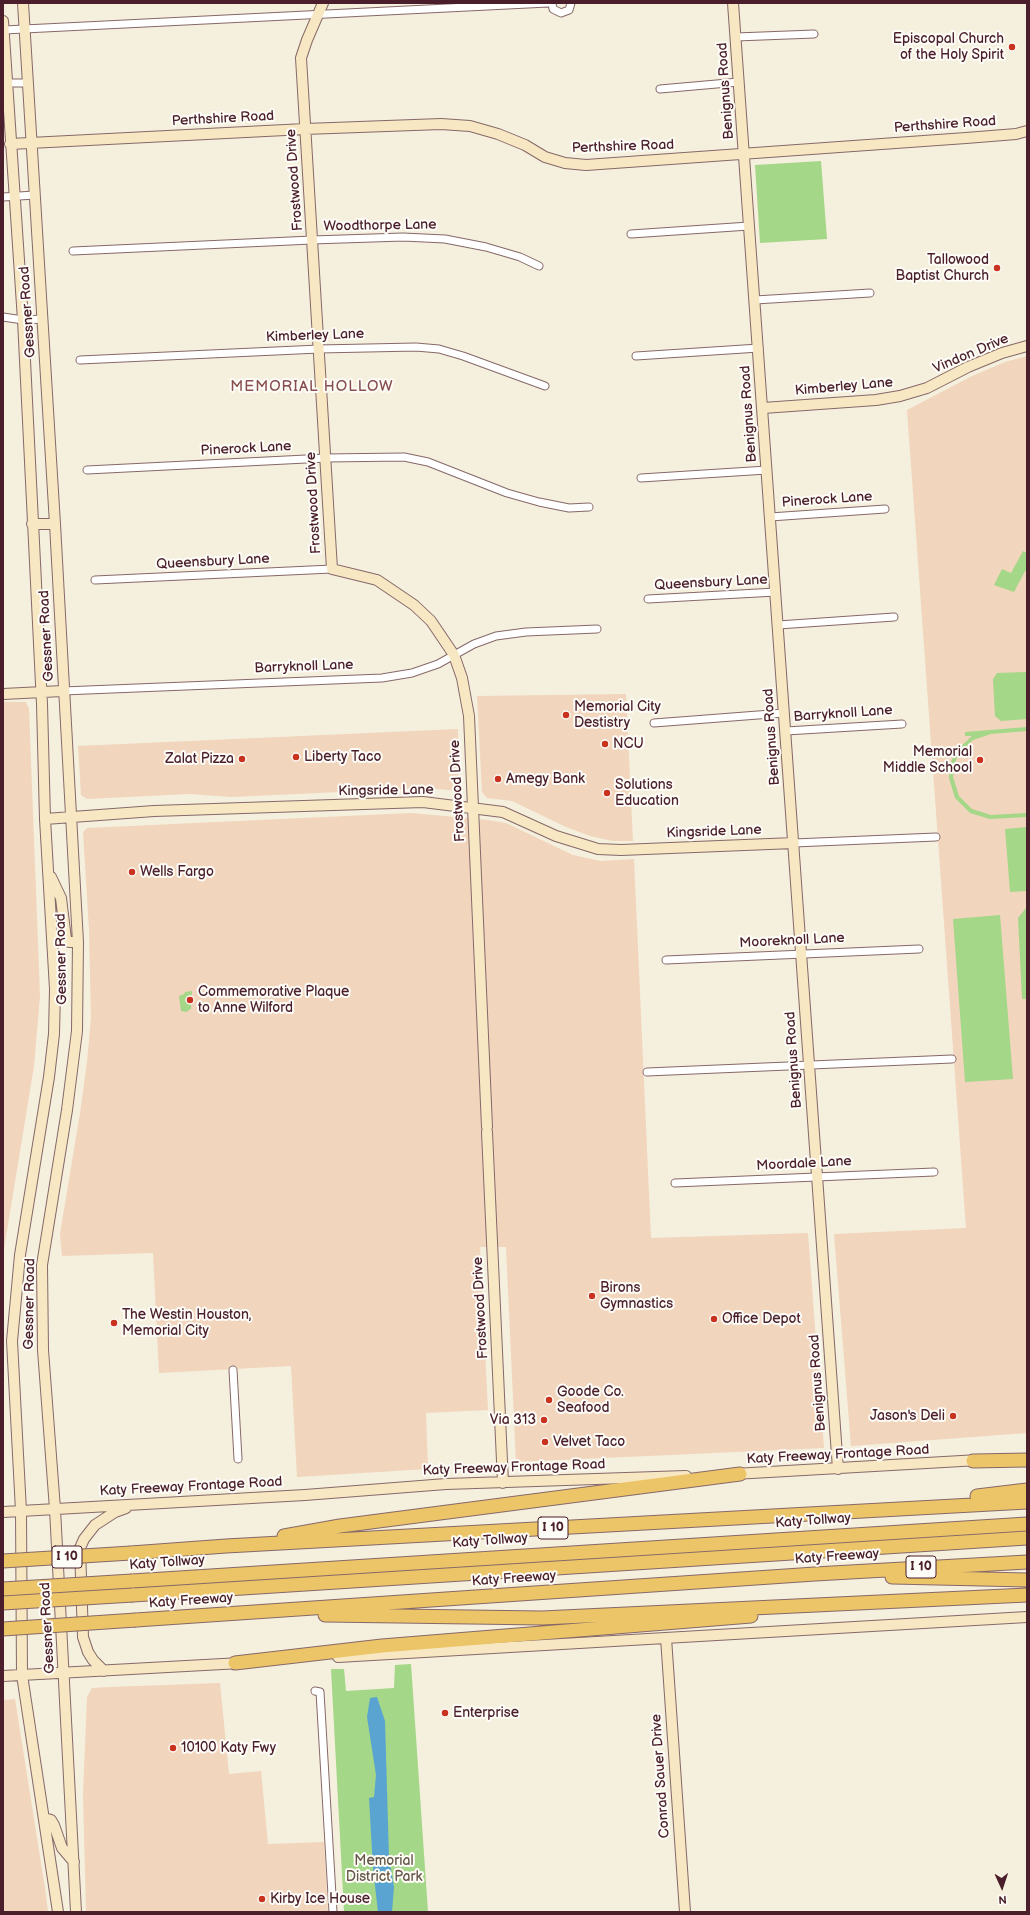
<!DOCTYPE html>
<html>
<head>
<meta charset="utf-8">
<style>
  body { margin:0 }
  #map { position:relative; width:1030px; height:1915px; overflow:hidden; background:#f5efdd; font-family:"Balsamiq Sans",sans-serif }
  canvas { display:block }
  .frame { position:absolute; inset:0; border:4px solid #4a1f2b; pointer-events:none }
  .north { position:absolute; left:982px; top:1867px; width:40px; height:40px; -webkit-text-stroke:3px #fdfcf7; paint-order:stroke; rotate:177deg; font-size:11px; font-weight:700; line-height:16px; text-align:center; color:#4a1f2b }
  .north::after { content:''; display:block; margin:auto; width:14px; height:18px; background:#4a1f2b; clip-path:polygon(50% 0,100% 100%,50% 72%,0 100%) }
</style>
</head>
<body>
<div id="map">
<canvas width="1030" height="1915"></canvas>
<div class="frame"></div>
<div class="north">N</div>
</div>
<script>
const ctx = document.querySelector('canvas').getContext('2d');
ctx.lineJoin = 'round';
function fillPath(path, color) { ctx.fillStyle = color; ctx.fill(path, 'evenodd'); }
const poly = rows => new Path2D(rows.map(r => 'M' + r).join(''));
function strokePath(path, color, width, dash) { ctx.strokeStyle = color; ctx.lineWidth = width; ctx.lineCap = dash ? 'butt' : 'round'; ctx.setLineDash(dash || []); ctx.stroke(path); }
function write(font, color, halo, rows, align = 'center') {
  ctx.font = font + ' "Balsamiq Sans",sans-serif'; ctx.lineWidth = 4; ctx.setLineDash([]); ctx.textBaseline = 'middle'; ctx.strokeStyle = halo; ctx.fillStyle = color; for (const [text, x, y, turn = 0] of rows) {
    ctx.save(); ctx.translate(x, y); ctx.rotate((+turn || 0) * Math.PI / 180); ctx.textAlign = isNaN(turn) ? turn : align; if (halo) ctx.strokeText(text, 0, 0); ctx.fillText(text, 0, 0); ctx.restore();
  }
}
const built = poly([
  [1027,356,1027,1433,851,1446,834,1234,966,1228,907,410,972,376,1005,362],
  [626,694,633,841,613,841,590,836,566,827,512,801,487,798,482,792,477,696],
  [3,702,26,702,29,709,40,996,34,1066,3,1255],
  [458,729,459,791,426,788,232,797,189,794,87,799,81,795,78,746],
  [411,813,488,820,506,823,573,855,601,861,634,859,651,1238,808,1233,824,1448,516,1462,506,1247,480,1247,488,1410,426,1413,428,1469,297,1477,291,1366,159,1373,153,1253,62,1256,60,1234,80,1113,87,1062,91,1018,89,930,83,832,87,828],
  [220,1683,229,1774,261,1771,268,1844,324,1842,328,1912,86,1912,83,1794,87,1697,92,1688,110,1687],
  [15,1699,45,1888,48,1912,3,1912,3,1700]
]);
const green = poly([
  [821,161,827,239,760,243,755,165],
  [1023,551,1027,553,1027,571,1025,571,1014,592,994,585,1002,569,1011,573],
  [1027,672,1027,719,1001,721,995,716,993,679,997,673],
  [1027,727,1027,731,991,734,973,740,959,753,954,765,953,777,959,796,972,809,991,815,1027,813,1027,817,990,819,970,813,955,798,949,778,950,764,956,751,972,736,965,736,965,732],
  [1027,827,1027,891,1010,892,1005,829],
  [1026,908,1027,908,1027,999,1022,999,1018,918],
  [1000,915,1013,1079,965,1082,953,919],
  [192,991,191,1009,186,1012,181,1011,179,996,184,994,185,992],
  [411,1664,428,1912,344,1912,331,1669,344,1669,346,1691,394,1688,395,1665]
]);
const water = poly([
  [377,1697,385,1721,389,1858,394,1887,392,1912,378,1912,373,1868,369,1798,374,1797,376,1775,367,1717,370,1698]
]);
const street = poly([
  [552,3,553,9,561,13,569,10,571,3],
  [4,30,548,3],
  [736,37,814,34],
  [3,83,28,83],
  [660,89,739,82],
  [3,197,35,195],
  [631,234,749,226],
  [73,251,312,240,403,237,445,239,486,247,520,257,539,266],
  [755,300,870,293],
  [3,317,23,320,43,319],
  [636,356,759,348],
  [80,360,319,349,416,347,439,349,463,356,545,386],
  [87,470,326,458,404,457,428,462,507,493,539,502,569,508,589,507],
  [641,478,767,470],
  [770,517,885,509],
  [95,580,332,569],
  [648,599,776,592],
  [778,625,894,617],
  [63,691,382,678,412,673,438,664,474,644,496,636,526,632,597,629],
  [654,723,784,713],
  [786,731,902,724],
  [794,843,936,837],
  [666,960,919,949],
  [647,1072,952,1059],
  [675,1183,934,1172],
  [233,1370,238,1459],
  [315,1691,320,1692,333,1912]
]);
const secondary = poly([
  [23,3,55,524,78,942,77,1031,67,1110,42,1265,43,1350,55,1509,76,1912],
  [323,3,307,40,301,58,332,569,377,580,414,605,431,621,454,655,462,678,469,716,487,1127],
  [733,3,838,1469],
  [3,21,23,320,42,704,45,819,55,989,54,1034,49,1077,20,1255,12,1341,21,1511,22,1675,58,1912],
  [10,144,305,129,441,124,470,126,498,134,525,145,545,157,565,163,586,165,966,138,1016,134,1027,131],
  [763,408,876,400,900,396,927,388,968,367,1002,353,1027,346],
  [32,524,55,524],
  [3,694,63,691],
  [45,819,154,811,423,802,503,812,556,836,598,849,621,850,794,843],
  [51,877,61,898,66,939,69,942,78,942],
  [487,1132,503,1483],
  [734,1474,979,1460],
  [3,1512,305,1495,446,1484,686,1476],
  [666,1638,685,1912],
  [338,1657,1027,1617],
  [104,1671,93,1660,88,1652,83,1637,80,1548,84,1539,95,1525,115,1512,126,1508],
  [3,1676,241,1663],
  [44,1818,51,1820,54,1825,62,1848,74,1862]
]);
const highway = poly([
  [973,1461,1027,1460],
  [977,1496,1027,1490],
  [284,1536,340,1526,740,1474],
  [131,1553,226,1546,1027,1502],
  [892,1577,1027,1580],
  [132,1581,1027,1524],
  [133,1595,1027,1538],
  [325,1615,542,1618,1027,1595],
  [136,1620,815,1574,1027,1562],
  [235,1663,382,1646,751,1616]
]);
const highwayBridge = poly([
  [3,1561,131,1553],
  [3,1589,132,1581],
  [3,1603,133,1595],
  [3,1629,136,1620]
]);
const markers = [
  [1012,47,4,"#c8321e"],
  [997,268,4,"#c8321e"],
  [566,715,4,"#c8321e"],
  [605,744,4,"#c8321e"],
  [296,757,4,"#c8321e"],
  [242,759,4,"#c8321e"],
  [980,760,4,"#c8321e"],
  [498,779,4,"#c8321e"],
  [607,793,4,"#c8321e"],
  [132,872,4,"#c8321e"],
  [190,1000,4,"#c8321e"],
  [592,1296,4,"#c8321e"],
  [714,1319,4,"#c8321e"],
  [114,1323,4,"#c8321e"],
  [549,1400,4,"#c8321e"],
  [953,1416,4,"#c8321e"],
  [544,1420,4,"#c8321e"],
  [545,1442,4,"#c8321e"],
  [445,1713,4,"#c8321e"],
  [173,1748,4,"#c8321e"],
  [262,1899,4,"#c8321e"]
];
const shields = [
  [553,1528,30],
  [67,1557,30],
  [921,1567,30]
];
const shieldNames = [
  ["I 10",553,1528],
  ["I 10",67,1557],
  ["I 10",921,1567]
];
const poiNames = [
  ["Episcopal Church",1004,39,"right"],
  ["of the Holy Spirit",1004,55,"right"],
  ["Tallowood",989,260,"right"],
  ["Baptist Church",989,276,"right"],
  ["Memorial City",574,707],
  ["Destistry",574,723],
  ["NCU",613,744],
  ["Memorial",972,752,"right"],
  ["Middle School",972,768,"right"],
  ["Liberty Taco",304,757],
  ["Zalat Pizza",234,759,"right"],
  ["Amegy Bank",506,779],
  ["Solutions",615,785],
  ["Education",615,801],
  ["Wells Fargo",140,872],
  ["Commemorative Plaque",198,992],
  ["to Anne Wilford",198,1008],
  ["Birons",600,1288],
  ["Gymnastics",600,1304],
  ["The Westin Houston,",122,1315],
  ["Memorial City",122,1331],
  ["Office Depot",722,1319],
  ["Goode Co.",557,1392],
  ["Seafood",557,1408],
  ["Jason's Deli",945,1416,"right"],
  ["Via 313",536,1420,"right"],
  ["Velvet Taco",553,1442],
  ["Enterprise",453,1713],
  ["10100 Katy Fwy",181,1748],
  ["Kirby Ice House",270,1899]
];
const streetNames = [
  ["Benignus Road",726,91,-94],
  ["Perthshire Road",223,119,-3],
  ["Perthshire Road",945,125,-4],
  ["Perthshire Road",623,147,-2],
  ["Frostwood Drive",295,180,-94],
  ["Woodthorpe Lane",380,226,-1],
  ["Gessner Road",28,312,-94],
  ["Kimberley Lane",315,336,-2],
  ["Vindon Drive",971,354,-23],
  ["Kimberley Lane",844,387,-5],
  ["Benignus Road",749,414,-94],
  ["Pinerock Lane",246,449,-3],
  ["Pinerock Lane",827,500,-4],
  ["Frostwood Drive",314,503,-93],
  ["Queensbury Lane",213,562,-3],
  ["Queensbury Lane",711,583,-3],
  ["Gessner Road",47,636,-93],
  ["Barryknoll Lane",304,667,-2],
  ["Barryknoll Lane",843,714,-4],
  ["Benignus Road",772,737,-94],
  ["Kingsride Lane",386,791,-1],
  ["Frostwood Drive",458,791,-93],
  ["Kingsride Lane",714,832,-2],
  ["Mooreknoll Lane",792,941,-3],
  ["Gessner Road",62,959,-91],
  ["Benignus Road",794,1060,-94],
  ["Moordale Lane",804,1164,-3],
  ["Gessner Road",30,1304,-89],
  ["Frostwood Drive",481,1308,-93],
  ["Benignus Road",818,1383,-94],
  ["Katy Freeway Frontage Road",838,1455,-3],
  ["Katy Freeway Frontage Road",514,1468,-2],
  ["Katy Freeway Frontage Road",191,1487,-3],
  ["Katy Tollway",813,1521,-4],
  ["Katy Tollway",490,1541,-4],
  ["Katy Freeway",837,1557,-4],
  ["Katy Tollway",167,1563,-4],
  ["Katy Freeway",514,1579,-4],
  ["Katy Freeway",191,1601,-4],
  ["Gessner Road",48,1628,-93],
  ["Conrad Sauer Drive",661,1776,-94]
];
const parkNames = [
  ["Memorial",384,1861],
  ["District Park",384,1877]
];
const neighbourhoodNames = [
  ["MEMORIAL HOLLOW",312,387]
];
fillPath(built, '#f1d5bd');
fillPath(green, '#a4d787');
fillPath(water, '#59a4d1');
strokePath(street, '#866869', 9);
strokePath(secondary, '#866869', 12);
strokePath(highway, '#866869', 15);
strokePath(street, '#fff', 7);
strokePath(secondary, '#f7e8c3', 10);
strokePath(highway, '#ecc569', 13);
strokePath(highwayBridge, '#866869', 15, []);
strokePath(highwayBridge, '#ecc569', 13);
for (const [x, y, r, color] of markers) { const dot = new Path2D(); dot.arc(x, y, r, 0, 2 * Math.PI); ctx.fillStyle = color; ctx.fill(dot); strokePath(dot, '#fdfcf7', 1.5); }
for (const [x, y, w] of shields) { const box = new Path2D(); box.roundRect(x - w / 2, y - 11, w, 22, 3); ctx.fillStyle = '#fdfcf7'; ctx.fill(box); strokePath(box, '#4a1f2b', 1); }
write('bold 13px', '#4a1f2b', null, shieldNames);
write('14px', '#4a1f2b', '#fdfcf7', poiNames, 'left');
write('14px', '#4a1f2b', '#fdfcf7', streetNames);
write('14px', '#655647', '#fdfcf7', parkNames);
ctx.letterSpacing = '1px';
write('15px', '#884f50', '#fdfcf7', neighbourhoodNames);
ctx.letterSpacing = '0px';
</script>
</body>
</html>
